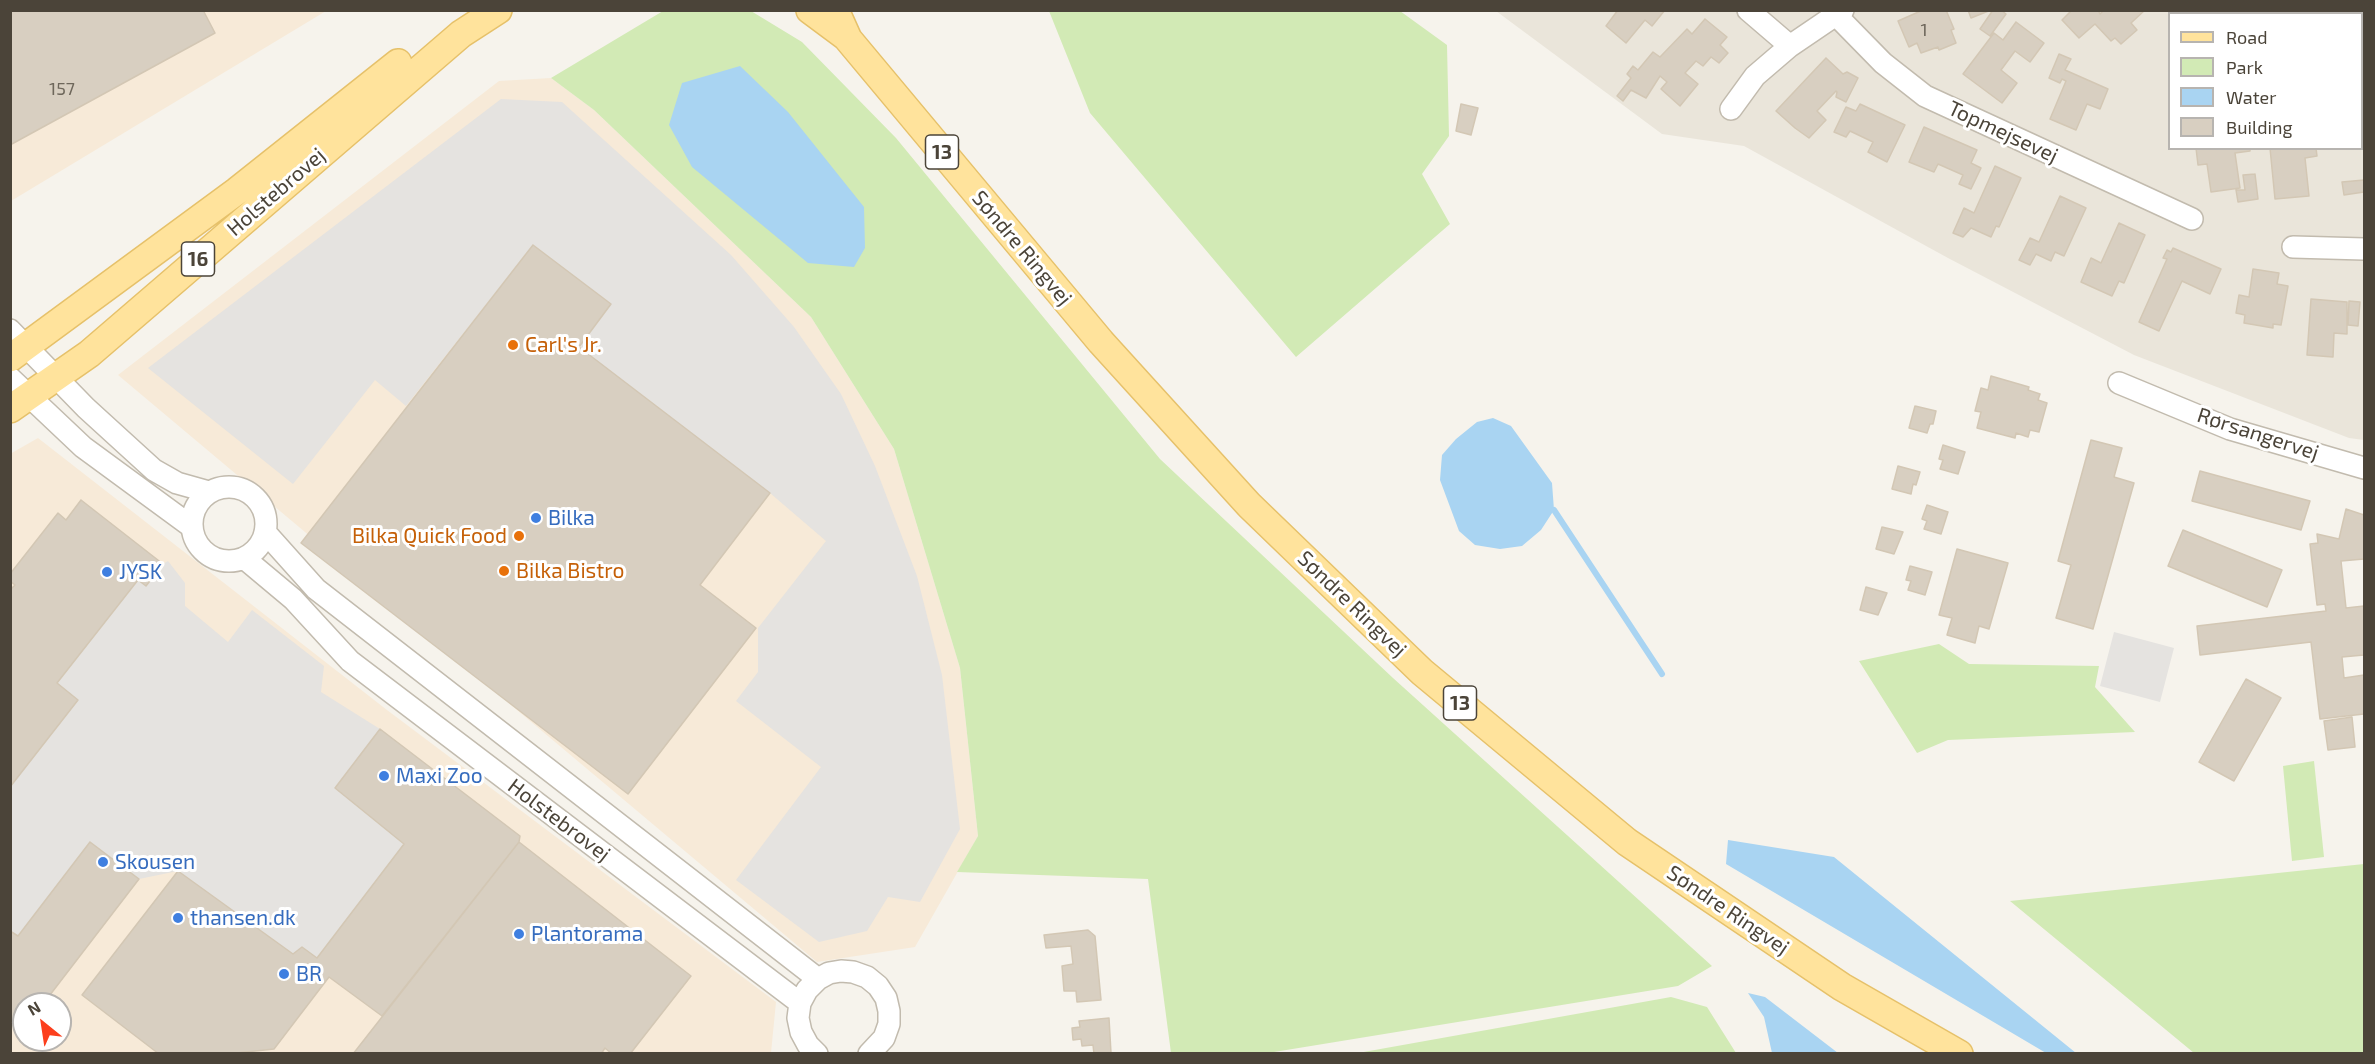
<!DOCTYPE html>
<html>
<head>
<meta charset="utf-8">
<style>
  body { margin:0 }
  #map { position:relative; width:2375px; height:1064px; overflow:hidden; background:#f6f3ec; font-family:"Exo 2",sans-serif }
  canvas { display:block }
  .frame { position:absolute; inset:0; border:12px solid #4b4439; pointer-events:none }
  .legend { position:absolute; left:2168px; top:12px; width:195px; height:138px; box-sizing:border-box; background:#fff; border:2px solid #b7b4b0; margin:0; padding:8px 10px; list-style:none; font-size:18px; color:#4b4439 }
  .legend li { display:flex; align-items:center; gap:12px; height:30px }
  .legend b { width:30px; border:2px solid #b7b4b0 }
  .north { position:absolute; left:12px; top:992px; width:60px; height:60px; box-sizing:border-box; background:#fff; border:2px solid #b7b4b0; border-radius:50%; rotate:330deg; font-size:16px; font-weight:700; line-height:24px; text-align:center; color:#4b4439 }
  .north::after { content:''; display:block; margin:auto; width:21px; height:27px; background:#fc3f1d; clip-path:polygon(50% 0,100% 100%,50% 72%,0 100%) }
</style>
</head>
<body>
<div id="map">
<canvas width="2375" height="1064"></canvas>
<div class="frame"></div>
<ul class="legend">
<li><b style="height:8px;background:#ffe39c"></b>Road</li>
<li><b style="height:16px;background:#d2eab5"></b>Park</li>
<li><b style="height:16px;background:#a9d4f2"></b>Water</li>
<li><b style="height:16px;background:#d8cfc1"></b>Building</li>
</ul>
<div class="north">N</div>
</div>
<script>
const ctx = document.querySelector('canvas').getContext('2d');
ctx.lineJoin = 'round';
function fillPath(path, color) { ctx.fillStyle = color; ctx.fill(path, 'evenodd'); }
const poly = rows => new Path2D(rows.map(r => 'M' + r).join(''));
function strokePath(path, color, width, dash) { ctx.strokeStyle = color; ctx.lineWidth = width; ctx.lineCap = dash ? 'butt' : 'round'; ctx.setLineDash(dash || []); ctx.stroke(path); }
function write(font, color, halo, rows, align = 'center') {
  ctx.font = font + ' "Exo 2",sans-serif'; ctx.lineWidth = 6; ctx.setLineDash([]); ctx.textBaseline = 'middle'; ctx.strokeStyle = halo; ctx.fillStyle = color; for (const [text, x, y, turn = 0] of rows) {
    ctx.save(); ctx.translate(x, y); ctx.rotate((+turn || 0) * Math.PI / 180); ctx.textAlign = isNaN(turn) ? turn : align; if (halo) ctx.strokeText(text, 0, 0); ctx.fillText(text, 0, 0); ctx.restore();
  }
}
const residential = poly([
  [1496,11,2364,11,2364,440,2349,438,2134,355,1948,258,1744,146,1662,134],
  [2170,14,2362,14,2362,148,2170,148]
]);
const commercial = poly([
  [11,11,326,11,11,201],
  [551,78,594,110,811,317,894,449,960,668,978,836,915,947,817,962,118,375,499,81],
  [38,438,387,710,776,1002,771,1053,11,1053,10,454],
  [24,1004,60,1004,60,1040,24,1040]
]);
const green = poly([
  [663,11,751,11,802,42,896,138,1160,459,1393,678,1712,966,1678,986,1268,1053,1171,1053,1148,879,957,872,978,836,960,668,894,449,811,317,594,110,551,78],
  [1049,11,1400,11,1447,45,1449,136,1422,174,1450,224,1296,357,1090,113],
  [1939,644,1969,664,2099,666,2095,687,2135,732,1948,740,1917,753,1859,661],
  [2314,761,2324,857,2292,861,2283,766],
  [2364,864,2364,1053,2194,1053,2010,901],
  [1671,997,1707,1007,1736,1053,1358,1053]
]);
const parking = poly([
  [501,99,562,102,731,255,794,327,841,394,875,466,917,576,942,675,960,829,920,902,888,897,867,931,819,942,736,880,821,767,736,701,758,672,758,628,826,541,770,493,579,347,611,304,533,245,406,406,375,380,293,484,148,368],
  [168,561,185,583,185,606,228,642,252,610,324,666,321,692,380,729,335,788,404,844,317,958,302,947,293,954,178,871,139,879,90,842,18,936,10,931,10,787,78,700,57,683,138,580,146,586,163,564],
  [2114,632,2174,648,2160,702,2100,686]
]);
const water = poly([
  [740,66,788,112,864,207,865,248,854,267,808,263,692,167,669,125,682,83],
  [1493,418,1511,426,1552,483,1554,510,1541,530,1522,546,1500,549,1475,545,1459,531,1440,480,1442,455,1456,439,1477,422],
  [1728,840,1834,857,2076,1053,2046,1053,1726,864],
  [1748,993,1765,997,1838,1053,1772,1053,1764,1017]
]);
const stream = poly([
  [1554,510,1662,674]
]);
const building = poly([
  [10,10,203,10,215,33,10,145,10,10],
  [1618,10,1665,10,1652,26,1645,20,1626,43,1606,26,1618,10],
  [1923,10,1946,10,1954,29,1951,30,1956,43,1939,50,1938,47,1921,53,1917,43,1909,47,1898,21,1923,10],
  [1968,10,1991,10,1971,18,1968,10],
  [1993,10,2001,10,2006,14,1990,36,1980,29,1993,10],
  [2072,10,2098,10,2100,14,2104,10,2145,10,2131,23,2137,30,2121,44,2115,38,2111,41,2095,24,2079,38,2062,20,2072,10],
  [2239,10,2296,10,2296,14,2240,14,2239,10],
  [2352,10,2364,10,2364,22,2362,22,2362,14,2352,14,2352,10],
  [1705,19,1727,37,1720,45,1728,53,1719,63,1711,57,1703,66,1696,61,1685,73,1698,84,1680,106,1661,89,1667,82,1660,76,1646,98,1631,90,1623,101,1617,96,1631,78,1627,74,1633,66,1638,70,1653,52,1660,57,1687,29,1692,34,1705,19],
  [2016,22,2044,43,2030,62,2015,51,2001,70,2017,83,2002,103,1963,74,1994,33,2003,40,2016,22],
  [2059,54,2071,59,2065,70,2108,89,2100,109,2087,104,2076,130,2050,119,2066,81,2062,79,2060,83,2049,78,2059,54],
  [2364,55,2364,88,2362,88,2362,56,2364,55],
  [1826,58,1843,74,1847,72,1858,78,1846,102,1836,97,1837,92,1836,91,1817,111,1826,120,1809,138,1795,128,1776,111,1826,58],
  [1461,104,1478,108,1471,135,1456,131,1461,104],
  [1860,104,1905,125,1887,162,1868,152,1873,142,1850,131,1846,137,1834,132,1846,107,1856,111,1860,104],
  [2362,111,2364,111,2364,123,2362,124,2362,111],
  [1924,127,1977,150,1971,163,1981,168,1971,189,1959,184,1963,175,1938,164,1934,172,1909,162,1924,127],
  [2196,148,2250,148,2250,151,2235,153,2240,188,2211,192,2207,164,2198,165,2196,148],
  [2270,148,2316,148,2317,156,2305,158,2309,196,2275,199,2270,148],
  [1995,166,2021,178,1999,227,1996,226,1991,237,1971,228,1963,237,1953,233,1964,208,1974,213,1995,166],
  [2255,174,2258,199,2238,202,2236,190,2245,190,2243,175,2255,174],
  [2364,180,2364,192,2344,195,2342,182,2364,180],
  [2060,196,2086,208,2064,256,2055,252,2051,261,2036,254,2030,265,2019,260,2030,238,2039,242,2060,196],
  [2119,223,2145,235,2124,283,2119,281,2112,296,2081,282,2091,258,2101,263,2119,223],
  [533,245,611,304,579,347,770,493,700,585,756,628,628,794,301,543,533,245],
  [2173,248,2221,269,2210,294,2182,281,2159,331,2139,322,2167,259,2163,258,2167,250,2171,252,2173,248],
  [2253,269,2279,273,2277,284,2288,286,2281,325,2273,324,2273,328,2244,323,2245,315,2236,313,2239,295,2249,297,2253,269],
  [2311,299,2347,302,2347,334,2334,333,2333,357,2307,355,2311,299],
  [2349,301,2360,302,2358,326,2348,325,2349,301],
  [1991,376,2029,387,2028,390,2040,394,2038,400,2047,403,2039,432,2030,430,2028,437,2016,433,2015,438,1977,428,1981,412,1975,411,1981,388,1988,390,1991,376],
  [1915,406,1936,411,1933,424,1930,424,1927,433,1909,428,1915,406],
  [2091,440,2122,448,2114,477,2134,483,2093,629,2056,618,2071,565,2058,561,2091,440],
  [1943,445,1965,452,1958,474,1940,469,1943,460,1939,459,1943,445],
  [1898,466,1920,472,1916,485,1913,484,1911,494,1892,489,1898,466],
  [2200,471,2310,501,2301,530,2192,501,2200,471],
  [81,500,163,564,146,586,138,580,57,683,78,700,10,787,10,590,15,585,10,581,10,574,58,513,66,520,81,500],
  [1927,505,1948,512,1941,534,1924,529,1927,521,1922,519,1927,505],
  [2346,509,2364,515,2364,559,2341,561,2346,608,2364,606,2364,655,2342,657,2344,678,2364,675,2364,714,2320,719,2311,642,2200,655,2197,626,2326,611,2325,604,2317,605,2310,544,2318,543,2317,534,2339,539,2346,509],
  [1882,527,1903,532,1894,554,1876,549,1882,527],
  [2183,530,2282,570,2267,607,2168,566,2183,530],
  [1957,549,2008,563,1989,629,1979,626,1975,643,1947,635,1952,618,1939,615,1957,549],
  [1910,566,1932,572,1925,595,1908,590,1911,581,1906,580,1910,566],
  [1866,587,1887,593,1878,615,1860,610,1866,587],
  [2246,679,2281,698,2234,781,2199,762,2246,679],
  [2352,717,2355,747,2328,750,2324,721,2352,717],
  [380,729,520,836,519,842,382,1016,329,977,274,1049,227,1054,159,1054,82,995,178,871,293,954,302,947,317,958,404,844,335,788,380,729],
  [90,842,139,879,43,1004,24,1004,24,1019,10,1021,10,931,18,936,90,842],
  [519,842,691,976,630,1054,612,1054,605,1048,601,1054,353,1054,519,842],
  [1088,930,1095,936,1101,1000,1077,1002,1076,991,1064,991,1062,966,1073,964,1071,946,1046,948,1044,935,1088,930],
  [1109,1018,1111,1053,1094,1054,1093,1045,1082,1046,1081,1039,1073,1040,1072,1028,1080,1027,1079,1021,1109,1018]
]);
const minor = poly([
  [2188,10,2189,14],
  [1835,14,1883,63,1925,96,2192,219],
  [1790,46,1843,10],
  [1731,109,1755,76,1790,46,1748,10],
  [2293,247,2364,249],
  [10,330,86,408,154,470,177,483,209,492],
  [10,378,83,447,192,527],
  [2119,383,2230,429,2364,468],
  '192 524a37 37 0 1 1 74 0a37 37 0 1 1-74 0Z',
  [265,532,316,589,818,979],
  [244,558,293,599,350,661,800,1003],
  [817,1054,808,1045,801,1032,798,1018,800,1003,807,990,818,979,829,973,841,971,853,972,867,977,878,986,886,998,889,1011,889,1024,884,1038,869,1054]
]);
const major = poly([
  [810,10,845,36],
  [835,10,848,39,1101,342,1249,505,1422,672,1627,842,1842,987,1959,1054],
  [10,358,237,191,398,63],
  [10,409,89,354,461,34,498,10]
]);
const markers = [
  [513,345,6,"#e8710a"],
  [536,518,6,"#3f7fe0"],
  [519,536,6,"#e8710a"],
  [504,571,6,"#e8710a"],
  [107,572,6,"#3f7fe0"],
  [384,776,6,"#3f7fe0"],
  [103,862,6,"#3f7fe0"],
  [178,918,6,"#3f7fe0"],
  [519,934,6,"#3f7fe0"],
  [284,974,6,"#3f7fe0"]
];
const numberNames = [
  ["1",1924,30],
  ["157",62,89]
];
const shields = [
  [942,152,33],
  [198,259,33],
  [1460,703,33]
];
const shieldNames = [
  ["13",942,152],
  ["16",198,259],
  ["13",1460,703]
];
const streetNames = [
  ["Topmejsevej",2003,132,25],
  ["Holstebrovej",276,192,-41],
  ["Søndre Ringvej",1022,248,50],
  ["Rørsangervej",2258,434,18],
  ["Søndre Ringvej",1352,604,44],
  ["Holstebrovej",559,820,37],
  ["Søndre Ringvej",1728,910,34]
];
const foodNames = [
  ["Carl's Jr.",525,345],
  ["Bilka Quick Food",507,536,"right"],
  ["Bilka Bistro",516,571]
];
const shopNames = [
  ["Bilka",548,518],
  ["JYSK",119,572],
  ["Maxi Zoo",396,776],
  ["Skousen",115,862],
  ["thansen.dk",190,918],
  ["Plantorama",531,934],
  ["BR",296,974]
];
fillPath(residential, '#eae5da');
fillPath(commercial, '#f7ead8');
fillPath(green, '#d2eab5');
fillPath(parking, '#e5e3e0');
fillPath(water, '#a9d4f2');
strokePath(stream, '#a9d4f2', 6);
fillPath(building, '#d8cfc1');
strokePath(building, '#d3c7b4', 1.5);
strokePath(minor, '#c2bbae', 24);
strokePath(major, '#e6c16a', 30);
strokePath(minor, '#fff', 21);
strokePath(major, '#ffe39c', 27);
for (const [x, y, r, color] of markers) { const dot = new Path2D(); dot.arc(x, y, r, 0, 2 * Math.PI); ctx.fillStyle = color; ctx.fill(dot); strokePath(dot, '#fff', 2); }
write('18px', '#6e675b', null, numberNames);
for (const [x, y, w] of shields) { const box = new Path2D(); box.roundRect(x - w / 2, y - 17, w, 34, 4.5); ctx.fillStyle = '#fff'; ctx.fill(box); strokePath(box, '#4b4439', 1.5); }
write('bold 20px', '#4b4439', null, shieldNames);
write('21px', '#4b4439', '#fff', streetNames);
write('21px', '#c56008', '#fff', foodNames, 'left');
write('21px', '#366cbe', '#fff', shopNames, 'left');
</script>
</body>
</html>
